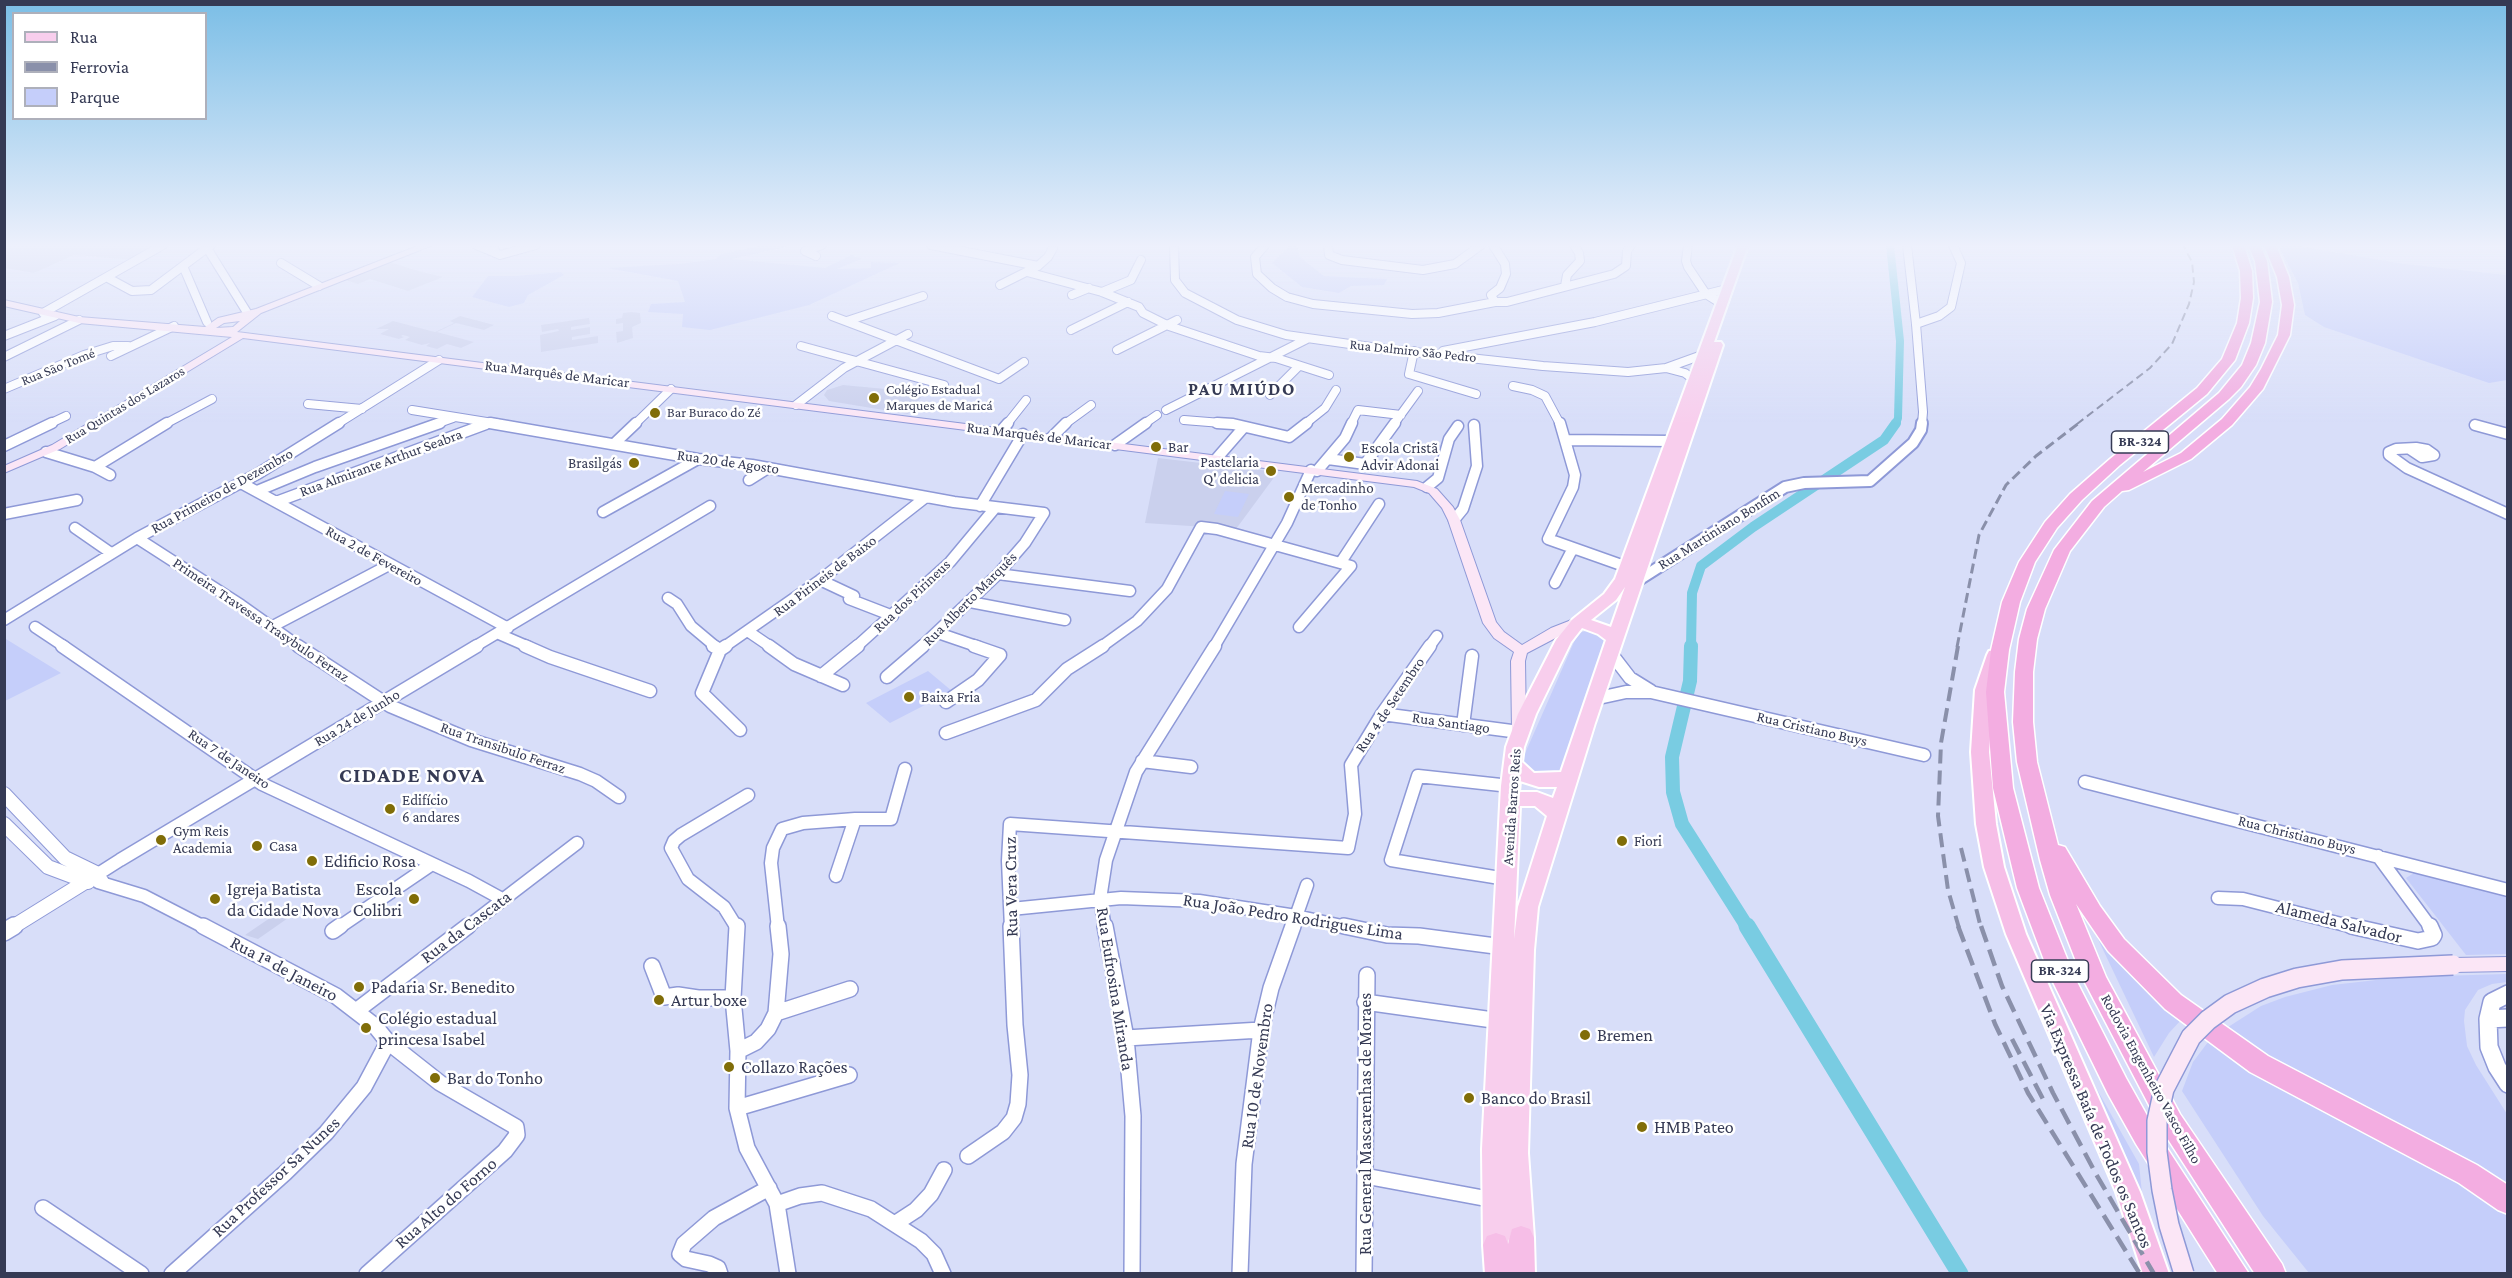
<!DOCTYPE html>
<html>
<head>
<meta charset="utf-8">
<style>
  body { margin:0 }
  #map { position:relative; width:2512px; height:1278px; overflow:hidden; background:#d8def9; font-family:"Crimson Pro",serif }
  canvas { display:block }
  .frame { position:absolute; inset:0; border:6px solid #353a54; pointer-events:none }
  .legend { position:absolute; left:12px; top:12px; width:195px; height:108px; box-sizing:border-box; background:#fff; border:2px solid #aeb0bb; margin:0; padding:8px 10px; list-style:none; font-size:18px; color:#353a54 }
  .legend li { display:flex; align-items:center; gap:12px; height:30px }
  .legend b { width:30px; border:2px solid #aeb0bb }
</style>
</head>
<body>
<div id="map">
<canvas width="2512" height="1278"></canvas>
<div class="frame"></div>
<ul class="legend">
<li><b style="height:8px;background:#f8ceed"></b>Rua</li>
<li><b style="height:8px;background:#8a90aa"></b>Ferrovia</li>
<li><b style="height:16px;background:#c5cefa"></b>Parque</li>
</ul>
</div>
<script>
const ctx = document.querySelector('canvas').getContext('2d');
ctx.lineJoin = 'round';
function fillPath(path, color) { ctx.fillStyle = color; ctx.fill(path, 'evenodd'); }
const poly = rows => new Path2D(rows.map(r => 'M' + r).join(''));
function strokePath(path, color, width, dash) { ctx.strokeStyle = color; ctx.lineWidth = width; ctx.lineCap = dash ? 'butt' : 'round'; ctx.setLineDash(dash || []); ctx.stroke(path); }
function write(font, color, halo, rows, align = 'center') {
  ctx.font = font + ' "Crimson Pro",serif'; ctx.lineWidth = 5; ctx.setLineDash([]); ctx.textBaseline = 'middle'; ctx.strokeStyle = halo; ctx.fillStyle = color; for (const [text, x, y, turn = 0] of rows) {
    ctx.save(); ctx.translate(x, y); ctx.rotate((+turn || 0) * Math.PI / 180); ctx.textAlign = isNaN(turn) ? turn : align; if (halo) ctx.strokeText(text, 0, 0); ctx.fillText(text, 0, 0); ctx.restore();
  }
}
const built = poly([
  [4,245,158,245,135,260,74,255,34,273,5,268],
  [390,262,415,270,443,277,408,291,370,279,358,284,345,280],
  [631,312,640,313,641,323,632,327,633,338,617,343,616,332,623,331,623,323,616,324,616,319,622,318,623,313],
  [460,316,494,325,484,330,456,323,437,332,474,342,461,348,447,344,437,349,426,346,430,343,422,345,405,340,410,337,403,335,401,336,404,337,399,339,380,334,389,329,376,329,393,321,435,332,454,323,450,321],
  [589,318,590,324,571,327,571,330,590,327,590,334,572,337,572,340,598,336,598,343,541,352,540,335,559,331,558,329,542,332,541,325],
  [843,385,907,391,923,395,908,414,829,401,824,395,827,390],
  [1158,458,1278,472,1236,529,1145,523],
  [289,905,301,909,258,939,245,935]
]);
const green = poly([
  [765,245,785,245,786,247,732,259,825,268,851,255,862,259,837,269,871,268,871,262,900,263,809,305,710,330,682,327,683,314,648,312,651,304,685,302,678,281,607,268,678,264,716,259,721,254],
  [1290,245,1297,245,1300,257,1324,276,1387,279,1384,285,1351,286,1339,293,1302,287,1272,263],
  [2278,245,2292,245,2405,264,2507,275,2507,380,2489,383,2324,327,2305,315,2298,283],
  [561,272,564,275,528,295,524,303,509,307,472,297,488,276,515,276],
  [1225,491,1249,494,1238,517,1214,514],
  [1586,631,1596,632,1606,639,1607,644,1561,774,1532,773,1525,766,1523,758,1578,633],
  [6,639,61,673,5,701],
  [928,671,952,691,890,723,866,703],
  [2417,871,2507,897,2507,954,2466,955,2406,878],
  [2097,937,2123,966,2181,1020,2169,1033,2154,1057],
  [2507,974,2507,982,2492,984,2478,990,2465,1010,2464,1021,2467,1046,2476,1065,2507,1114,2507,1187,2481,1169,2389,1118,2273,1059,2225,1029,2261,1006,2285,997,2332,985,2403,977],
  [2208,1042,2247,1068,2462,1183,2496,1206,2507,1215,2507,1273,2309,1273,2263,1216,2182,1091,2193,1062],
  [2090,1077,2139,1164,2142,1193]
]);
const canalFar3 = poly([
  [1890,245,1900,341,1898,418,1896,424]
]);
const canalFar2 = poly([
  [1691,647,1692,593,1701,566,1753,527,1884,440,1896,423]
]);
const canalFar1 = poly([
  [1691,646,1690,681,1672,757,1673,792,1682,824,1748,928]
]);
const canal = poly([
  [1747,926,1960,1274]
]);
const minorFar3 = poly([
  [476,245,491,251,495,250],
  [931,245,1038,266],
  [1174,245,1175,280,1185,293,1237,320,1286,335,1378,348,1543,366,1628,372,1666,368,1702,355],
  [1265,245,1255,257,1257,274,1272,288,1287,297,1313,304,1412,314,1438,313,1495,302,1507,302,1614,274,1626,266,1627,251,1631,245],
  [1328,245,1329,255,1342,260,1423,270,1455,264,1481,245],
  [1493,245,1505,264,1506,274,1500,288,1491,295,1495,302],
  [1688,245,1686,261,1688,267,1706,294,1722,304],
  [207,248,248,314],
  [491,251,500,255,536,245],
  [816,256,805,251,822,245],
  [281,263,319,286],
  [183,266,207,322],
  [1027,272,1102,292,1139,307,1143,313,1169,326,1259,356,1276,358,1329,375],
  [108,278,132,291,151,290,211,245],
  [1000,285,1038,266,1048,257,1053,248],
  [1565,286,1567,275,1580,261,1579,253,1574,245],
  [1102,292,1131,280,1141,260],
  [1072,295,1089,288],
  [43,313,163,245],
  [832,316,999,379,1024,362],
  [847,321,923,296],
  [1916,324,1939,316,1951,307,1961,263,1953,245],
  [1071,330,1128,302],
  [4,336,55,316],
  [801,346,944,385],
  [1117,350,1177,320],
  [1414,351,1409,374,1476,394],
  [1443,351,1595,322,1727,289],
  [111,356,174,326],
  [4,357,79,320],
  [1666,368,1685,373,1693,379],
  [1513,386,1532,390,1545,396,1560,424],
  [4,389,84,355,113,346,128,346],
  [1270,395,1299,366],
  [308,404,362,409],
  [796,405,844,368,908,334],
  [412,410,499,424],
  [1166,410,1307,339],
  [1184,420,1234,424],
  [49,424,66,416],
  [165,424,212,399],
  [337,424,439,360],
  [436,424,453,418],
  [635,424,671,389],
  [1007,424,1026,400],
  [1065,424,1091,405],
  [1144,424,1157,415],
  [1305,424,1325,408,1336,390],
  [1351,424,1358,410,1401,415],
  [1394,424,1418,391]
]);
const minorFar2 = poly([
  [490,423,698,459,752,465,954,502,1044,513,1025,543,998,574,921,647],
  [1217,423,1233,424,1289,437,1307,423],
  [1560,423,1575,475,1573,487,1548,539,1627,567],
  [2475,425,2508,434],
  [1001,431,1008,423],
  [1052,437,1066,423],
  [1566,440,1672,441],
  [615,443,636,423],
  [1115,445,1146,423],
  [4,446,52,423],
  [2410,449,2422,457,2434,455,2427,450,2416,448,2396,449,2389,452,2389,455,2407,468,2508,514],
  [46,452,95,467,110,475],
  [1217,458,1244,427],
  [1328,459,1365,464,1395,423],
  [95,467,167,423],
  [1317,471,1345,438,1352,423],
  [749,480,768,468],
  [241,483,508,628],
  [1427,487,1438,478,1449,439,1458,426],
  [257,491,315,467,440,423],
  [276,502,486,424],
  [980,506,1023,434],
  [603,512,698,459],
  [4,514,77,500],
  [1454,520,1463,509,1477,466,1474,425],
  [75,528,111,553],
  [137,538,241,605,300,647],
  [1341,562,1379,504],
  [998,574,1130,591],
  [820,580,854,596,849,599,893,616],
  [1555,583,1573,548],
  [668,598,677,604,691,626,716,647],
  [970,602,1065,620],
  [4,620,137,538,259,473,339,423],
  [273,626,389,565],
  [35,627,65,647],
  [749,632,771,647],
  [938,633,979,647],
  [499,634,529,647],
  [474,647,710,506],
  [724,647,820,580,926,497],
  [856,647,950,562,995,508],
  [1101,647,1137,621,1167,589,1201,527,1217,529,1351,566,1299,627],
  [1214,647,1287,523,1311,470],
  [1429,647,1437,636]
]);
const minorFar1 = poly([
  [62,646,262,784,469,881,502,899],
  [298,646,390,706,471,740,580,774,596,781,619,797],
  [525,646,550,657,650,691],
  [713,646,720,650],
  [769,646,794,664,843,685],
  [720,650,726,646],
  [720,650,702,693,740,730],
  [1610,652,1630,678,1651,691],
  [821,676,858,646],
  [887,677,923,646],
  [1594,699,1626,692,1651,692,1924,755],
  [946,702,978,680,1000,655,974,646],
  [1382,714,1519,732],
  [1463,725,1472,656],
  [946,733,1036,700,1067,669,1103,646],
  [1142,761,1191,767],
  [2085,782,2508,890],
  [855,819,891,819,905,769],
  [2378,856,2431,928],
  [1506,879,1391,860,1418,776,1510,786],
  [98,882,144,896,206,928],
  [103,882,98,874,120,860,477,646],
  [2218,898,2243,899,2357,928],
  [1011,909,1121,898,1199,901,1296,916,1351,928],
  [338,928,432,864],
  [466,928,577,843],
  [737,928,724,907,688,879,671,848,674,841,681,835,748,795],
  [778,928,771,863,773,848,782,829,803,823,855,819,836,876],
  [1011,928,1008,861,1010,824,1348,848,1355,814,1351,765,1382,714,1430,646],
  [1105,928,1100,899,1106,860,1136,772,1215,646],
  [1292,928,1307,885]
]);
const minor = poly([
  [203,926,336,996,375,1026,388,1042,440,1083,516,1127,517,1135,505,1151,367,1274],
  [737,926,733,998,738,1051,737,1108,747,1148,777,1204,800,1196,822,1193,871,1209,921,1241,934,1254,943,1274],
  [1105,926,1126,1038,1133,1116,1132,1274],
  [1344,926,1387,935,1419,936,1503,947],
  [2351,926,2418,941,2432,938,2434,935,2430,926],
  [333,931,340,926],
  [652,966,664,997,678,995,698,998,733,998],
  [1365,1002,1500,1021],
  [356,1011,468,926],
  [776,1013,781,954,778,926],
  [1126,1038,1261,1030],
  [738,1051,756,1042,768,1029,776,1013,850,989],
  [737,1108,849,1075],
  [968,1156,1003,1132,1014,1118,1018,1104,1020,1075,1015,1025,1011,926],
  [1365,1176,1494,1200],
  [777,1204,788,1274],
  [43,1208,141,1274],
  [896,1223,916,1210,931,1194,944,1170],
  [172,1274,285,1173,326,1133,364,1087,388,1042],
  [720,1274,718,1268,709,1264,686,1259,680,1254,684,1244,714,1218,769,1188],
  [1240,1274,1244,1164,1261,1030,1271,988,1293,926],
  [1364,1274,1367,975]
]);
const tertiaryFar3 = poly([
  [1907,245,1916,324,1923,412,1922,424]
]);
const tertiaryFar2 = poly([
  [1637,581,1785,487,1804,483,1870,481,1913,443,1921,430,1922,423]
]);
const tertiaryFar1 = poly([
  [4,794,65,858,98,874],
  [4,824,48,867,88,882],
  [11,928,98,874]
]);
const tertiary = poly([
  [4,932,14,926],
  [2508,994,2492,1002,2488,1019,2489,1047,2497,1067,2508,1084],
  [2488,1019,2508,1018]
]);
const secondary = poly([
  [420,245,433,245,261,313,237,332,1417,481,1437,489,1453,507,1460,520,1496,622,1504,632,1522,645,1551,628,1574,619,1584,619,1586,622,1527,653,1525,661,1526,730,1519,735,1512,730,1511,661,1514,652,1494,638,1483,623,1448,520,1442,508,1429,493,1414,487,243,338,60,449,4,473,4,466,52,445,232,337,79,323,4,306,4,300,79,317,205,327,218,318,256,309,420,245],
  [240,321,233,327,216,328,224,323,240,321],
  [2508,957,2508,971,2453,972,2447,970,2444,965,2447,960,2453,958,2508,957]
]);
const primary = poly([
  [1738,245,1748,245,1714,342,1721,342,1723,345,1595,723,1538,907,1534,950,1528,1153,1534,1238,1530,1247,1521,1250,1512,1247,1509,1239,1505,1254,1496,1257,1487,1254,1483,1245,1482,1149,1501,786,1506,747,1518,714,1556,640,1573,619,1604,594,1615,579,1738,245],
  [1625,587,1611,627,1591,620,1616,600,1625,587],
  [1582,628,1598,634,1606,640,1561,772,1534,773,1522,762,1524,747,1536,714,1571,642,1582,628],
  [1520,781,1539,787,1557,787,1553,798,1537,792,1519,792,1520,781],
  [1520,806,1535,806,1547,816,1518,907,1514,939,1520,806]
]);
const trunk = poly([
  [1995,650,2001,651,2003,655,1993,690,1989,752,1996,824,2004,867,2026,934,2140,1192,2169,1274,2143,1274,2116,1192,2006,934,1984,867,1976,824,1971,752,1975,690,1987,655,1989,651,1995,650],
  [1521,1226,1530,1229,1534,1238,1535,1274,1485,1274,1483,1245,1487,1236,1496,1233,1505,1236,1508,1244,1512,1229,1521,1226]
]);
const motorway = poly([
  [2232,245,2244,245,2252,271,2253,298,2249,323,2235,360,2207,394,2120,465,2082,500,2057,528,2035,562,2020,602,2009,650,2004,692,2013,788,2039,888,2074,976,2126,1078,2154,1128,2249,1274,2218,1274,2136,1144,2108,1094,2050,976,2017,888,1993,788,1986,692,1991,650,2002,602,2019,562,2045,522,2070,494,2110,459,2197,388,2222,359,2237,323,2241,298,2240,271,2232,245],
  [2248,245,2260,245,2267,261,2272,302,2265,343,2256,365,2241,387,2229,399,2143,472,2181,453,2222,419,2250,387,2261,369,2278,335,2282,305,2277,277,2264,245,2276,245,2289,277,2294,305,2290,335,2263,389,2232,425,2191,459,2129,490,2122,491,2104,507,2070,551,2045,609,2037,639,2033,672,2033,722,2037,762,2058,845,2065,847,2100,906,2124,939,2181,995,2268,1056,2477,1165,2508,1185,2508,1214,2498,1210,2459,1183,2250,1072,2165,1009,2108,951,2076,904,2106,977,2180,1114,2282,1264,2286,1274,2255,1274,2162,1130,2083,979,2050,895,2040,860,2017,762,2013,722,2015,672,2019,639,2027,609,2054,550,2092,501,2219,393,2242,365,2251,343,2260,302,2255,261,2248,245]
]);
const railFar3 = poly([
  [2077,424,2150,368,2172,344,2189,304,2194,282,2192,262,2183,245]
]);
const railFar2 = poly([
  [1957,647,1979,535,2006,485,2036,456,2079,423]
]);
const railFar1 = poly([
  [1958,646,1941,743,1938,816,1948,890,1959,928],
  [1961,848,1981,928]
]);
const rail = poly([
  [1958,926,1995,1024,2028,1093,2140,1274],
  [1981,926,2002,986,2053,1093,2096,1174,2154,1274],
  [2012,1039,2046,1105]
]);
const secondaryBridge = poly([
  [2184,1274,2169,1225,2162,1190,2157,1152,2157,1121,2164,1089,2191,1037,2208,1020,2230,1004,2265,988,2297,978,2342,970,2453,965]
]);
const markers = [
  [874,398,6,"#806d08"],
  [655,413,6,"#806d08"],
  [1156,447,6,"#806d08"],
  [1349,457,6,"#806d08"],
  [634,463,6,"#806d08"],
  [1271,471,6,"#806d08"],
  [1289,497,6,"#806d08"],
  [909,697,6,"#806d08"],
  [390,809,6,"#806d08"],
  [161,840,6,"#806d08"],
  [1622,841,6,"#806d08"],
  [257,846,6,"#806d08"],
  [312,861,6,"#806d08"],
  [215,899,6,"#806d08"],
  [414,899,6,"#806d08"],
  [359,987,6,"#806d08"],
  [659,1000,6,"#806d08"],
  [366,1028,6,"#806d08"],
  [1585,1035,6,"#806d08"],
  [729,1067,6,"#806d08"],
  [435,1078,6,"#806d08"],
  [1469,1098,6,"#806d08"],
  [1642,1127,6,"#806d08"]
];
const farStreetnames = [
  ["Rua Dalmiro São Pedro",1413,351,6],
  ["Rua Sāo Tomé",58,367,-22],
  ["Rua Quintas dos Lazaros",125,405,-31]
];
const farPoinames = [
  ["Colégio Estadual",886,390],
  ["Marques de Maricá",886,406],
  ["Bar Buraco do Zé",667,413]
];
const shields = [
  [2140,442,57],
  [2060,971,57]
];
const shieldNames = [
  ["BR-324",2140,442],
  ["BR-324",2060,971]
];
const streetNames = [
  ["Rua Marquês de Maricar",557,374,7],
  ["Rua Marquês de Maricar",1039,436,7],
  ["Rua 20 de Agosto",728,462,8],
  ["Rua Almirante Arthur Seabra",381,463,-20],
  ["Rua Primeiro de Dezembro",222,491,-29],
  ["Rua Martiniano Bonfim",1719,529,-32],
  ["Rua 2 de Fevereiro",374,556,29],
  ["Rua Pirineis de Baixo",825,576,-37],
  ["Rua dos Pirineus",912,596,-43],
  ["Rua Alberto Marquês",970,599,-45],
  ["Primeira Travessa Trasybulo Ferraz",261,620,34],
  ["Rua 4 de Setembro",1390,705,-56],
  ["Rua 24 de Junho",357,718,-31],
  ["Rua Santiago",1451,723,8],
  ["Rua Cristiano Buys",1812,729,13],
  ["Rua Transibulo Ferraz",503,748,19],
  ["Rua 7 de Janeiro",229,759,34],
  ["Avenida Barros Reis",1512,807,-86],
  ["Rua Christiano Buys",2297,835,14],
  ["Rodovia Engenheiro Vasco Filho",2151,1079,61]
];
const poiNames = [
  ["Bar",1168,447],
  ["Escola Cristã",1361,448],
  ["Advir Adonai",1361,465],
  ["Pastelaria",1259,462,"right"],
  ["Q' delicia",1259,479,"right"],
  ["Brasilgás",622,463,"right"],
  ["Mercadinho",1301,488],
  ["de Tonho",1301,505],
  ["Baixa Fria",921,697],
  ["Edifício",402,800],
  ["6 andares",402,817],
  ["Gym Reis",173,831],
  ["Academia",173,848],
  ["Fiori",1634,841],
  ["Casa",269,846]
];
const farDistrictnames = [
  ["PAU MIÚDO",1242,389]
];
const nearPoinames = [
  ["Edificio Rosa",324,861],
  ["Igreja Batista",227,889],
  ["da Cidade Nova",227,910],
  ["Escola",402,889,"right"],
  ["Colibri",402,910,"right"],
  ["Padaria Sr. Benedito",371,987],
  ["Artur boxe",671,1000],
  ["Colégio estadual",378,1018],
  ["princesa Isabel",378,1039],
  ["Bremen",1597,1035],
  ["Collazo Rações",741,1067],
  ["Bar do Tonho",447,1078],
  ["Banco do Brasil",1481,1098],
  ["HMB Pateo",1654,1127]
];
const nearStreetnames = [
  ["Rua Vera Cruz",1011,887,-91],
  ["Rua João Pedro Rodrigues Lima",1293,917,9],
  ["Alameda Salvador",2339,922,14],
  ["Rua da Cascata",466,927,-37],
  ["Rua 1ª de Janeiro",284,969,28],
  ["Rua Eufrosina Miranda",1115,989,81],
  ["Rua 10 de Novembro",1257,1076,-82],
  ["Rua General Mascarenhas de Moraes",1365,1124,-90],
  ["Via Expressa Baía de Todos os Santos",2096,1126,67],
  ["Rua Professor Sa Nunes",276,1177,-43],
  ["Rua Alto do Forno",446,1203,-41]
];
const districtNames = [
  ["CIDADE NOVA",412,776]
];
fillPath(built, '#cad0ed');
fillPath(green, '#c5cefa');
strokePath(canalFar3, '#79cce2', 8);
strokePath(canalFar2, '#79cce2', 10);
strokePath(canalFar1, '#79cce2', 14);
strokePath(canal, '#79cce2', 17);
strokePath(minorFar3, '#8e99d7', 10);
strokePath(minorFar2, '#8e99d7', 13);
strokePath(minorFar1, '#8e99d7', 15);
strokePath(minor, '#8e99d7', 18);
strokePath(tertiaryFar3, '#8e99d7', 10);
strokePath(tertiaryFar2, '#8e99d7', 14);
strokePath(tertiaryFar1, '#8e99d7', 16);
strokePath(tertiary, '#8e99d7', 20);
strokePath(secondary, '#8e99d7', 2);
strokePath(primary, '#fff', 4);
strokePath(trunk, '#fff', 4);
strokePath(motorway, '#fff', 3);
strokePath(minorFar3, '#fff', 8);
strokePath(minorFar2, '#fff', 10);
strokePath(minorFar1, '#fff', 12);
strokePath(minor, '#fff', 15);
strokePath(tertiaryFar3, '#fff', 8);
strokePath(tertiaryFar2, '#fff', 10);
strokePath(tertiaryFar1, '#fff', 14);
strokePath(tertiary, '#fff', 17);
fillPath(secondary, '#fbe6f6');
fillPath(primary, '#f8ceed');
fillPath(trunk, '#f6bee7');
fillPath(motorway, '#f3ade1');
strokePath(railFar3, '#8a90aa', 2, [8, 4.5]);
strokePath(railFar2, '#8a90aa', 3, [10, 5]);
strokePath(railFar1, '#8a90aa', 4, [14, 7]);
strokePath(rail, '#8a90aa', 4.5, [17, 8]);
strokePath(secondaryBridge, '#8e99d7', 22, []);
strokePath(secondaryBridge, '#fbe6f6', 19);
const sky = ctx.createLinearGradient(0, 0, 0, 424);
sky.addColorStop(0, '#7bbee6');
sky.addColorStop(0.58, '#edf0fc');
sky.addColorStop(1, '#edf0fc00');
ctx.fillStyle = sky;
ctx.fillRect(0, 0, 2512, 424);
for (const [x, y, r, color] of markers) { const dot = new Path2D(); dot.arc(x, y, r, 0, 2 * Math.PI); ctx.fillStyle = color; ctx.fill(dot); strokePath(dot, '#fff', 2); }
write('14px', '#353a54', '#fff', farStreetnames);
write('14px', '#353a54', '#fff', farPoinames, 'left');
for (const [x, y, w] of shields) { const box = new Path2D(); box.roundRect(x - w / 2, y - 11, w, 22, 4.5); ctx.fillStyle = '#fff'; ctx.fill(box); strokePath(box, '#353a54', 1.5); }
write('bold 14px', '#353a54', null, shieldNames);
write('15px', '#353a54', '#fff', streetNames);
write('15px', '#353a54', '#fff', poiNames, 'left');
ctx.letterSpacing = '1.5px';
write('bold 18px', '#353a54', '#fff', farDistrictnames);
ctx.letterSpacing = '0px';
write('18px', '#353a54', '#fff', nearPoinames, 'left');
write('18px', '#353a54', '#fff', nearStreetnames);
ctx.letterSpacing = '1.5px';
write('bold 21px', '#353a54', '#fff', districtNames);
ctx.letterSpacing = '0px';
</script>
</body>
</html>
